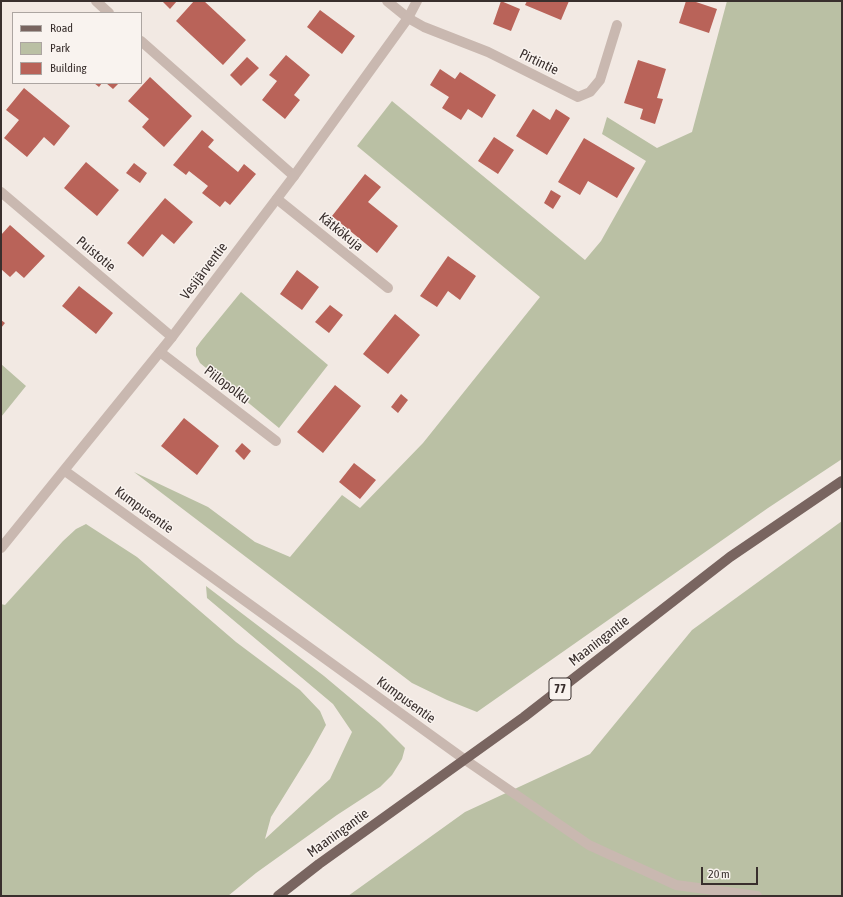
<!DOCTYPE html>
<html>
<head>
<meta charset="utf-8">
<style>
  body { margin:0 }
  #map { position:relative; width:843px; height:897px; overflow:hidden; background:#f2e9e3; font-family:"Asap Condensed",sans-serif }
  canvas { display:block }
  .frame { position:absolute; inset:0; border:2px solid #392f2d; pointer-events:none }
  .legend { position:absolute; left:12px; top:12px; width:130px; height:72px; box-sizing:border-box; background:#f9f3ef; border:1px solid #aca5a1; margin:0; padding:5px 7px; list-style:none; font-size:12px; color:#392f2d }
  .legend li { display:flex; align-items:center; gap:8px; height:20px }
  .legend b { width:20px; border:1px solid #aca5a1 }
  .scale { position:absolute; left:701px; top:867px; width:57px; height:18px; box-sizing:border-box; border:2px solid #392f2d; border-top:0; padding-left:5px; font-size:12px; line-height:14px; white-space:nowrap; color:#392f2d; -webkit-text-stroke:3px #f9f3ef; paint-order:stroke }
</style>
</head>
<body>
<div id="map">
<canvas width="843" height="897"></canvas>
<div class="frame"></div>
<ul class="legend">
<li><b style="height:5px;background:#796560"></b>Road</li>
<li><b style="height:11px;background:#bac0a4"></b>Park</li>
<li><b style="height:11px;background:#b96359"></b>Building</li>
</ul>
<div class="scale">20 m</div>
</div>
<script>
const ctx = document.querySelector('canvas').getContext('2d');
ctx.lineJoin = 'round';
function fillPath(path, color) { ctx.fillStyle = color; ctx.fill(path, 'evenodd'); }
const poly = rows => new Path2D(rows.map(r => 'M' + r).join(''));
function strokePath(path, color, width, dash) { ctx.strokeStyle = color; ctx.lineWidth = width; ctx.lineCap = dash ? 'butt' : 'round'; ctx.setLineDash(dash || []); ctx.stroke(path); }
function write(font, color, halo, rows, align = 'center') {
  ctx.font = font + ' "Asap Condensed",sans-serif'; ctx.lineWidth = 3; ctx.setLineDash([]); ctx.textBaseline = 'middle'; ctx.strokeStyle = halo; ctx.fillStyle = color; for (const [text, x, y, turn = 0] of rows) {
    ctx.save(); ctx.translate(x, y); ctx.rotate((+turn || 0) * Math.PI / 180); ctx.textAlign = isNaN(turn) ? turn : align; if (halo) ctx.strokeText(text, 0, 0); ctx.fillText(text, 0, 0); ctx.restore();
  }
}
const green = poly([
  [727,1,842,1,842,459,768,508,477,712,447,700,412,683,134,472,208,507,255,542,290,557,342,495,360,508,423,443,540,297,357,146,392,101,585,260,601,241,646,161,602,134,607,117,657,148,692,132],
  [241,292,328,365,279,428,200,363,196,355,196,348,201,341],
  [1,364,26,386,1,417],
  [842,521,842,896,348,896,465,812,590,754,692,630],
  [86,524,137,557,236,642,300,690,320,711,326,725,310,754,271,817,265,839,330,779,352,732,333,704,207,598,206,586,324,676,380,723,405,748,402,759,392,775,380,787,337,815,256,873,228,896,1,896,1,604,5,605,63,541,76,529]
]);
const building = poly([
  [162,1,177,1,170,9],
  [194,1,204,1,246,40,223,65,176,21],
  [501,1,520,9,511,31,493,24],
  [527,1,569,1,561,20,525,5],
  [686,1,693,1,717,9,709,33,679,23],
  [320,10,355,36,342,54,307,27],
  [286,55,310,75,294,95,300,100,285,119,262,100,277,81,269,75],
  [247,57,259,68,241,86,230,75],
  [638,60,666,69,657,98,663,99,655,124,640,119,643,109,624,103],
  [440,69,455,79,460,72,496,95,482,118,468,109,461,120,442,108,449,97,430,85],
  [150,77,192,116,164,147,142,127,149,119,128,101],
  [94,83,102,83,99,87],
  [106,83,119,83,113,89],
  [24,88,70,126,54,146,44,137,27,157,4,138,19,120,6,110],
  [533,109,550,120,556,109,570,118,547,155,516,136],
  [202,130,214,140,208,147,238,172,244,164,256,174,230,205,225,201,220,207,202,193,208,186,189,171,186,175,173,165],
  [494,137,514,150,498,174,478,161],
  [584,138,635,168,617,198,588,181,580,195,558,182],
  [86,162,119,190,97,216,64,188],
  [134,163,147,173,140,183,126,173],
  [365,174,381,187,368,202,398,226,377,253,332,216],
  [551,190,561,196,553,209,544,203],
  [165,198,193,222,174,244,162,234,143,257,127,243],
  [10,225,45,256,24,278,16,271,10,277,1,269,1,235],
  [448,256,476,276,460,300,448,291,437,307,420,296],
  [297,270,319,287,302,310,280,294],
  [79,286,113,313,96,334,62,306],
  [330,305,343,315,329,333,315,322],
  [395,314,420,335,388,374,363,354],
  [1,320,5,323,1,328],
  [335,385,361,406,323,453,297,432],
  [401,394,408,400,398,413,391,407],
  [184,418,219,446,197,475,161,446],
  [242,443,251,451,244,460,235,451],
  [354,463,376,480,360,499,339,482]
]);
const minor = poly([
  [96,1,109,13],
  [387,1,408,18,424,27,488,52,578,97,590,92,600,80,617,25],
  [141,41,294,176],
  [1,192,172,337],
  [277,199,388,288],
  [160,352,276,441]
]);
const tertiary = poly([
  [65,471,464,759,589,845,676,885,757,896],
  [1,548,172,337,294,176,408,18,417,1]
]);
const primary = poly([
  [278,896,319,864,524,717,730,557,842,481]
]);
const shields = [
  [560,689,22]
];
const shieldNames = [
  ["77",560,689]
];
const streetNames = [
  ["Pirtintie",539,62,26],
  ["Kätkökuja",341,232,39],
  ["Puistotie",96,254,40],
  ["Vesijärventie",204,271,-53],
  ["Piilopolku",227,385,37],
  ["Kumpusentie",144,510,36],
  ["Maaningantie",599,641,-38],
  ["Kumpusentie",406,700,36],
  ["Maaningantie",338,833,-36]
];
fillPath(green, '#bac0a4');
fillPath(building, '#b96359');
strokePath(minor, '#c9b8b0', 10);
strokePath(tertiary, '#c9b8b0', 10);
strokePath(primary, '#796560', 10);
for (const [x, y, w] of shields) { const box = new Path2D(); box.roundRect(x - w / 2, y - 11, w, 22, 3); ctx.fillStyle = '#f9f3ef'; ctx.fill(box); strokePath(box, '#392f2d', 1); }
write('bold 13px', '#392f2d', null, shieldNames);
write('14px', '#392f2d', '#f9f3ef', streetNames);
</script>
</body>
</html>
